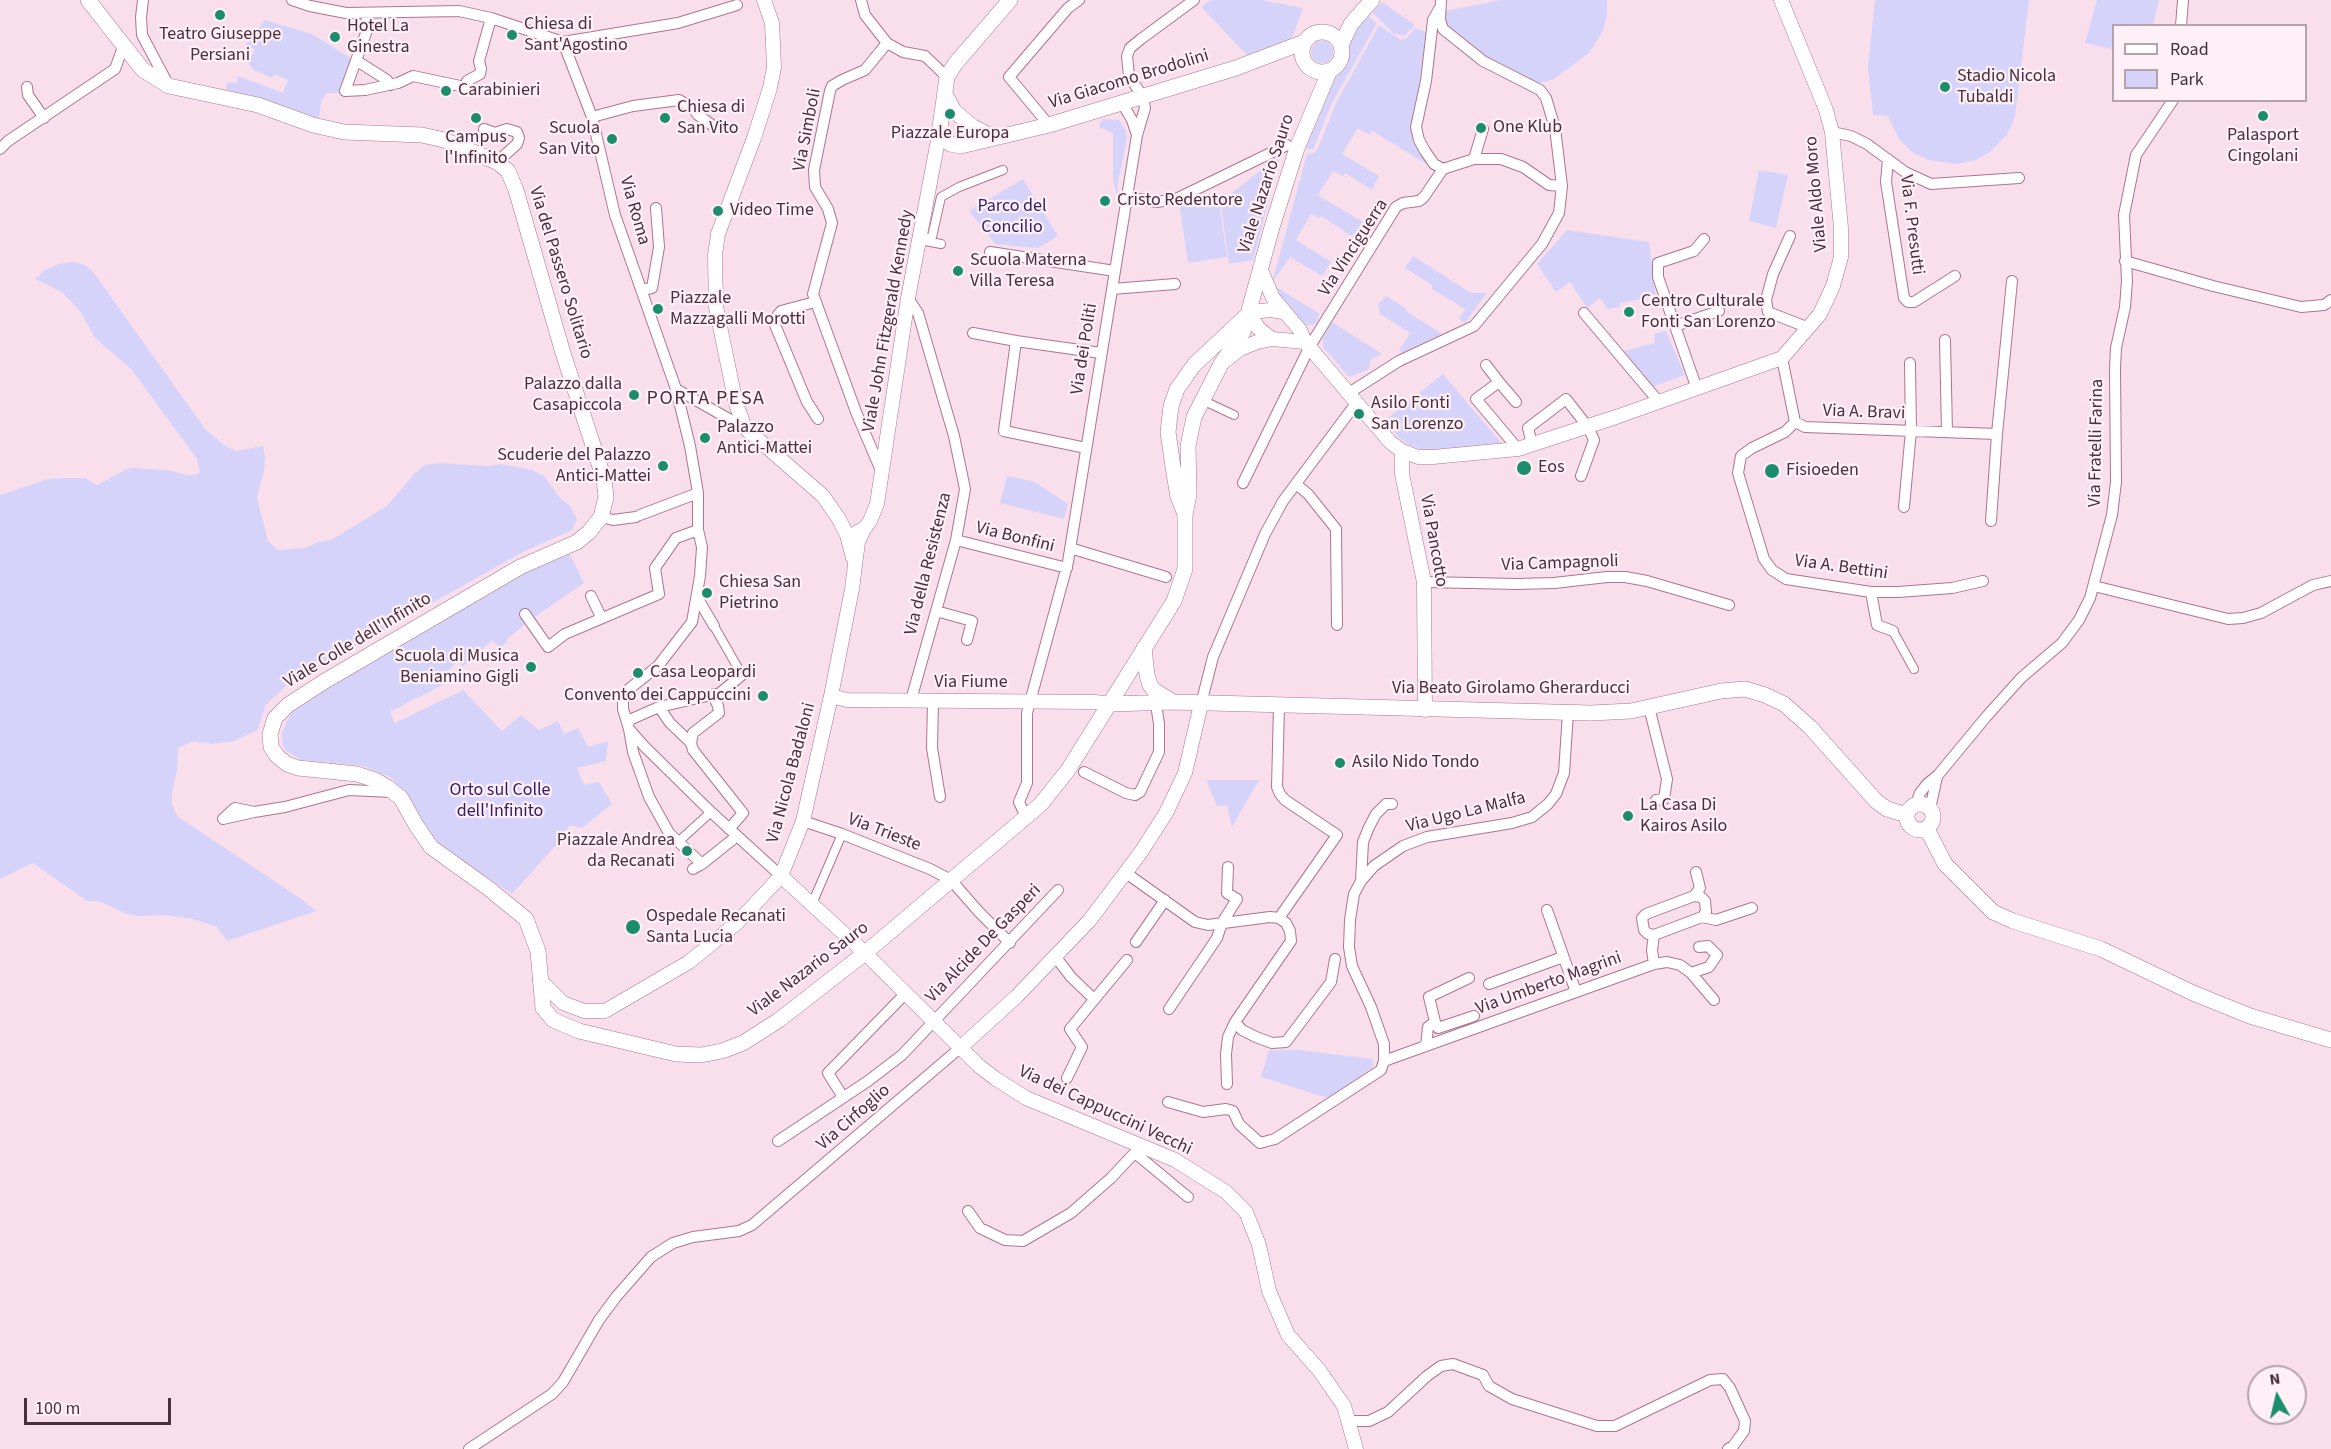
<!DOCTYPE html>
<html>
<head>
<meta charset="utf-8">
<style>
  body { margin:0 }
  #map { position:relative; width:2331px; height:1449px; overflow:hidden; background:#f9dfeb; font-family:"Source Sans 3",sans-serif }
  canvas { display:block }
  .legend { position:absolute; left:2112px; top:24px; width:195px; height:78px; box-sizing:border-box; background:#fef0f6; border:2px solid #b5a3ab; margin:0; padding:8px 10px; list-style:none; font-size:18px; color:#482f3b }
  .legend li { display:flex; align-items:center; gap:12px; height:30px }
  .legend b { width:30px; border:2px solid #b5a3ab }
  .north { position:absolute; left:2247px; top:1365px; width:60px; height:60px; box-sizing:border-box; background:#fef0f6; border:2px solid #b5a3ab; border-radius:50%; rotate:352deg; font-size:16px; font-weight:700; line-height:24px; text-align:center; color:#482f3b }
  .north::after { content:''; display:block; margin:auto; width:21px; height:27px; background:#1b8d6d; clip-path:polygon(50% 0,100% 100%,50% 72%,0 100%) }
  .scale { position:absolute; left:24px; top:1398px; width:147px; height:27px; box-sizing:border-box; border:3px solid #482f3b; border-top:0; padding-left:8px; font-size:18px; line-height:21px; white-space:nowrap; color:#482f3b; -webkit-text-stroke:4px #fef0f6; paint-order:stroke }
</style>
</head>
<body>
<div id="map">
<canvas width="2331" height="1449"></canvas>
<ul class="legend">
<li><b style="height:8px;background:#fff"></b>Road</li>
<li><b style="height:16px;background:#d6d3fb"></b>Park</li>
</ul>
<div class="north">N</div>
<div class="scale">100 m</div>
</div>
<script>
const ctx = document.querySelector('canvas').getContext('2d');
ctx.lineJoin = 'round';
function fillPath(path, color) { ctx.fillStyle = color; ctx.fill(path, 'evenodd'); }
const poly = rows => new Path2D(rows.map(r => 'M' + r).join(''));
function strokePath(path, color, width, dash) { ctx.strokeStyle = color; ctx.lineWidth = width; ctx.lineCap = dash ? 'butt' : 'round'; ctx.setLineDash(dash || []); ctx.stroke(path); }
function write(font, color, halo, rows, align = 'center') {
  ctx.font = font + ' "Source Sans 3",sans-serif'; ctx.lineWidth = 4.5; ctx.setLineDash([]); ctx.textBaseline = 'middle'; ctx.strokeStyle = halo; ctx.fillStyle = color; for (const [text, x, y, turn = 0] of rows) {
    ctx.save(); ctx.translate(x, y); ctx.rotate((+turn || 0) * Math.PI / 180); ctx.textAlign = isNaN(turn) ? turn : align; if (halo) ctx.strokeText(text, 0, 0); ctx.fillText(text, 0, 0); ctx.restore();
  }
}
const green = poly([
  [1210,0,1262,0,1303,8,1292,38,1248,56,1201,7],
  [1501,0,1607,0,1607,15,1603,31,1589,53,1554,79,1540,83,1525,78,1488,59,1460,39,1446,23,1446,11],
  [1875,0,2029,0,2015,117,2007,135,1991,151,1976,160,1957,164,1928,160,1912,152,1899,139,1888,116,1873,115,1868,67],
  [2097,0,2159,0,2153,25,2114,26,2113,49,2085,43],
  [1382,2,1415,25,1405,36,1394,34,1372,12],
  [1367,15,1377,23,1331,105,1313,150,1304,148,1332,76,1342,70,1346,64,1350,37],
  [265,20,312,34,354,60,342,93,326,93,321,102,319,119,269,101,226,90,227,82,237,83,238,76,283,93,288,80,274,74,272,78,254,70,248,63,255,49,245,45],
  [1379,25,1401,40,1408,37,1415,28,1426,32,1413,129,1416,145,1428,165,1374,132,1372,131,1370,135,1358,128,1342,154,1379,176,1372,190,1345,173,1343,176,1333,171,1318,195,1373,228,1364,244,1321,216,1319,218,1311,214,1296,240,1331,262,1322,276,1290,257,1272,283,1307,154,1314,153,1318,148,1336,103],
  '1311 52a11 11 0 1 1 22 0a11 11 0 1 1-22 0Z',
  [1102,119,1119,120,1126,131,1127,140,1118,181,1117,196,1113,180,1113,133,1099,127],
  [1281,154,1253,260,1229,264,1220,198,1228,196],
  [1759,170,1788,175,1776,228,1749,221],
  [1023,179,1058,236,1038,248,995,244,969,211],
  [1218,195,1227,257,1188,263,1179,201],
  [1567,230,1649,242,1656,297,1620,303,1620,307,1608,309,1600,298,1587,308,1570,282,1556,292,1537,264],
  [1413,256,1471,293,1487,293,1465,323,1459,319,1465,309,1432,289,1432,285,1405,268],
  [72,262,85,265,94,273,205,429,225,446,237,451,263,446,265,458,264,471,257,498,268,541,278,550,305,548,318,542,331,540,387,506,415,473,425,465,439,463,488,466,502,464,532,470,544,476,560,498,570,506,577,519,572,530,523,552,288,684,266,705,257,730,235,741,212,744,194,741,178,748,177,771,172,791,172,804,177,816,304,901,316,911,227,941,217,927,193,919,165,915,138,916,124,913,99,901,87,901,33,863,0,879,0,495,48,479,64,478,85,478,97,485,125,470,133,468,167,470,188,475,194,475,200,472,197,459,131,369,95,338,80,311,62,292,35,279,45,270,58,264],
  [1273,285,1320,314,1315,324,1304,326,1281,299],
  [1386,296,1407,309,1406,311,1442,334,1401,353,1400,349,1410,333,1380,314,1378,304],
  [1332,322,1382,354,1370,360,1370,367,1367,370,1349,377,1323,347,1323,338],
  [1666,331,1685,375,1652,387,1624,351,1655,343,1654,334],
  [1443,374,1502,444,1427,451,1409,445,1399,438,1385,420],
  [1007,476,1035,482,1068,504,1064,519,1000,503],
  [567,548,584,583,533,618,506,640,507,642,500,648,492,640,465,665,462,666,458,661,448,671,454,679,390,712,395,723,463,690,502,731,521,715,539,730,558,721,564,734,578,728,588,747,608,741,606,761,577,768,584,785,599,782,612,804,582,828,570,825,556,845,512,894,435,842,405,794,390,777,363,766,301,760,286,751,283,746,282,733,287,720,295,709,402,639],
  [1206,780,1259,780,1232,827,1227,805,1217,806],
  [1269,1050,1297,1050,1373,1059,1373,1067,1328,1098,1261,1077]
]);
const pedestrian = poly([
  [941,244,920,240,932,237,941,197,959,187,1003,170],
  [1202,400,1234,415],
  [714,626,742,675],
  [1893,631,1914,669],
  [678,842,711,812],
  [812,904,842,834]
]);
const minor = poly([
  [143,0,141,17,142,35,169,86],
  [292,0,310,6,346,13,459,11,491,18,563,42,678,23,737,5],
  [861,0,865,15,887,43,865,70,842,80,832,86,830,91,814,170,815,187,828,209,832,223,813,294,856,412,882,473],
  [1439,9,1433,20,1426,81,1416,127,1419,140,1425,151,1434,164,1443,169],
  [367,14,366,33,345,91,365,90,398,83,413,76,465,87,467,81,480,74,481,69,479,61,491,18],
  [2181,26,2183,0],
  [563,42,592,117,615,215,676,389,690,446,698,493,698,530,702,547,700,576,692,622,658,666,629,689,623,698,623,709,629,729,644,746,711,812,781,876],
  [887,43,903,52,925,56,947,77],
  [357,61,387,80,390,85],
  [27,87,28,95,44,118],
  [1122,103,1132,120,1137,135],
  [592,117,633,106,679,100,693,108,698,115,712,125],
  [1049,125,1009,77,1068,8,1079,0],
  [484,129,495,133,507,129,517,132,519,138,517,144,497,162],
  [1832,132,1851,136,1867,144,1905,172,1931,184,2019,178],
  [0,149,8,141,115,69,123,47],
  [1474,159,1483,129],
  [1888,159,1886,182,1904,298,1908,302,1914,302,1955,276],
  [1443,169,1474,159,1501,159,1523,167,1549,185,1562,186],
  [1127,197,1157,202,1176,199,1287,145],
  [1790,236,1773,274,1766,300,1768,312,1809,328],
  [990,252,1115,271],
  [2125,261,2213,286,2301,307,2324,305,2331,300],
  [1112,289,1175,284],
  [641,290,652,288,659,247,656,208],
  [908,298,918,313,954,436,965,489,956,540,911,700],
  [815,302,781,311,777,316,775,325,807,402,818,419],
  [1584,313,1659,402],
  [1675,326,1658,277,1658,263,1694,251,1704,239],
  [973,333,1016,341],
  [1945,340,1947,432],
  [1782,358,1795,422,1805,427,1997,434,1991,521],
  [1486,365,1499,382,1476,399,1518,449],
  [1499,382,1516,402],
  [676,389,745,428],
  [1697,389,1675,326,1719,311],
  [1349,393,1399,361,1474,326,1542,244,1559,213,1562,186,1555,128,1546,98,1540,90,1483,61,1443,29,1440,20,1441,0],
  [1795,422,1785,432,1752,448,1741,456,1738,473,1764,559,1772,570,1786,579,1871,592,1898,592,1952,588,1983,581],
  [1997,434,2012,281],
  [1532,444,1528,428,1566,399,1588,427,1594,440,1581,476],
  [1086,448,1004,431,1016,341,1101,353],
  [1243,483,1310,346,1396,207,1403,203,1419,201,1424,197,1443,169],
  [1296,484,1308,494,1336,529,1337,625],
  [1904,507,1911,431,1910,363],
  [640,515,698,493],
  [601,517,613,520,636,517],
  [956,540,1067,568],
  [1070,548,1166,577],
  [1424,582,1517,584,1554,583,1607,577,1625,577,1647,581,1729,605],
  [2094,586,2228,619,2243,618,2261,613,2313,585,2331,581],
  [1871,592,1877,625,1893,631],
  [591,596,601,617],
  [697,597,714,626],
  [936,611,972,621,967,640],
  [525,614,548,647,565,634,659,594,655,568,676,538,698,530],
  [933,701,932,748,940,797],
  [1201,704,1213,657,1265,534,1283,501,1357,402],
  [1279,706,1277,787,1280,794,1285,800,1337,835,1279,918],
  [659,707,670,723,691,743,693,750,743,813,729,829],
  [1649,707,1667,779,1664,799,1656,800],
  [627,721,659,707,720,693,742,675],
  [629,729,633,752,649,797,669,833,702,864],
  [691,743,693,733,719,713,718,706,713,695],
  [1084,772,1126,793,1135,795,1140,792,1159,752,1159,724,1155,697],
  [1916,804,1920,793,1927,784,1938,775,1986,717,2021,678,2062,643,2079,620,2090,598,2112,515,2116,482,2115,368,2116,348,2125,307,2127,281,2124,215,2136,155,2173,100],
  [1930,809,1937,777],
  [254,812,223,819,235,808,254,812,285,807,349,790,392,792],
  [1026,817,1019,802,1027,783,1027,713,1068,562,1137,135,1145,108,1143,97,1129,76,1127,56,1130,48,1141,39,1194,0],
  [803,821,842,834,930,869,951,880,979,912,1010,943],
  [693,869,702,864,737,836],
  [1126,873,1195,922,1208,925,1270,917,1279,918,1286,923,1290,931,1291,941,1235,1022,1242,1030,1256,1037,1272,1043,1286,1042,1331,982,1335,959],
  [1361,881,1363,842,1369,827,1376,814,1386,804,1392,804],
  [1694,896,1701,897,1705,901,1706,912,1702,917,1654,935,1648,934,1644,930,1642,918,1646,914,1694,896],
  [1694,896,1700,888,1696,872],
  [1547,910,1576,992],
  [1702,917,1716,920,1752,908],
  [1654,935,1652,950,1654,964],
  [1136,942,1165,900],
  [1055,956,1071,977,1094,999],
  [1691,973,1709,967,1717,955,1708,946,1699,947],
  [1489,984,1563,957],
  [1169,1009,1217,938,1222,923,1237,899,1227,893,1228,867],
  [1435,1022,1429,997,1469,978],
  [1426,1046,1428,1027,1435,1022,1438,1028,1474,1016],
  [1384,1061,1654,964,1667,962,1680,965,1691,973,1714,1000],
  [1067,1078,1082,1047,1070,1029,1127,960],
  [1227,1084,1226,1054,1228,1037,1235,1022],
  [843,1097,828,1073,905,994],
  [1168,1102,1203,1112,1226,1109,1233,1111,1239,1124,1260,1143,1275,1139,1381,1070,1384,1061,1384,1044,1371,1007,1352,966,1349,947,1350,920,1354,894,1361,881,1374,866,1403,846,1427,837,1512,823,1532,817,1548,804,1556,794,1564,773,1568,713],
  [778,1141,868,1081,902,1055,1058,890],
  [1135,1153,1188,1197],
  [968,1211,980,1228,1005,1240,1023,1241,1071,1213,1111,1178,1142,1145],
  [1349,1421,1369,1421,1388,1412,1427,1376,1441,1366,1453,1364,1483,1375,1489,1386,1512,1399,1597,1426,1615,1426,1710,1380,1723,1379,1730,1388,1745,1421,1744,1431,1733,1446,1728,1449],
  [469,1449,552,1394,563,1382,599,1320,616,1297,651,1257,673,1243,693,1237,739,1231,752,1225,960,1048]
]);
const tertiary = poly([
  [764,0,772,23,774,67,770,88,754,138,718,234,715,255,716,307,736,404,745,428,823,496,839,519,847,535,853,558],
  [1260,268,1273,298,1300,330,1305,342,1390,442,1402,451,1418,457,1433,457,1518,449,1616,417,1782,358,1820,314,1833,286,1841,257,1841,228,1832,132,1826,110,1781,0],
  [1283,312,1271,310,1249,312,1258,328,1272,339,1305,342],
  [1225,361,1240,349,1257,342,1272,339],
  [1402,451,1402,474,1424,582,1425,710],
  [857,532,864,529,870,521,877,504,908,298,939,135],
  [831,696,847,700,1095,702,1110,704],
  [781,876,865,953,979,1066,996,1079,1026,1098,1175,1160,1226,1192,1246,1212,1259,1245,1269,1291,1288,1335,1319,1370,1344,1406,1356,1449],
  [540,980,563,1003,584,1011,605,1011,689,962,738,922,781,876,803,821,831,696,852,589,858,542,864,529],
  [960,1048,1017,996,1089,921,1141,852,1166,813,1185,773,1201,704]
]);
const secondary = poly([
  [88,0,143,70,169,86,258,105,313,125,344,132,422,135,444,140,497,162,508,171,516,190,563,353,604,479,606,497,601,517,589,532,577,542,520,567,325,681,288,705,275,718,270,734,271,747,277,756,287,764,298,768,357,774,375,780,387,787,401,798,416,825,431,847,488,888,526,919,538,951,543,1008,553,1020,579,1031,676,1054,701,1055,722,1051,743,1043,779,1020,865,953,1026,817,1041,804,1068,770,1174,601,1185,569,1185,515,1189,494,1188,446,1194,417,1221,364,1243,332,1272,227,1297,148,1330,70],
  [1010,0,955,64,947,77,939,135,950,144,961,146,1049,125,1236,68,1304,42],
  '1302 52a20 20 0 1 1 40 0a20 20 0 1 1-40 0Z',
  [1341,45,1351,24,1372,0],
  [945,94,954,111,973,127,991,136,999,137],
  [1185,514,1178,497,1173,467,1168,432,1171,406,1177,389,1194,365,1245,317],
  [1144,648,1147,675,1150,685,1154,690,1173,702],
  [1110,704,1173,702,1591,713,1631,711,1721,691,1745,689,1765,695,1784,704,1810,727,1876,801,1887,809,1907,815],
  '1907 817a13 13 0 1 1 26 0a13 13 0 1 1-26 0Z',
  [1927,829,1945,864,1993,912,2013,921,2101,949,2193,993,2250,1016,2331,1040]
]);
const markers = [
  [220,15,6,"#1b8d6d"],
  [512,35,6,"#1b8d6d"],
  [335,37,6,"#1b8d6d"],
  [1945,87,6,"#1b8d6d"],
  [446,91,6,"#1b8d6d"],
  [950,114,6,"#1b8d6d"],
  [2263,116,6,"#1b8d6d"],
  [476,118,6,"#1b8d6d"],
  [665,118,6,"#1b8d6d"],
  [1481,128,6,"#1b8d6d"],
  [612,139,6,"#1b8d6d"],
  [1105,201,6,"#1b8d6d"],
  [718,211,6,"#1b8d6d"],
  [958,271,6,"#1b8d6d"],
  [658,309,6,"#1b8d6d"],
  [1629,312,6,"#1b8d6d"],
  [634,395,6,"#1b8d6d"],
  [1359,414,6,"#1b8d6d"],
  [705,438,6,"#1b8d6d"],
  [663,466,6,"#1b8d6d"],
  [1524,468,8,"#1b8d6d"],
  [1772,471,8,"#1b8d6d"],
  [707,593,6,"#1b8d6d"],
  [531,667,6,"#1b8d6d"],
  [638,673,6,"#1b8d6d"],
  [763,696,6,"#1b8d6d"],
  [1340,763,6,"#1b8d6d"],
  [1628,816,6,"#1b8d6d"],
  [687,851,6,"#1b8d6d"],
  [633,927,8,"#1b8d6d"]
];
const poiNames = [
  ["Chiesa di",524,25],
  ["Sant'Agostino",524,46],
  ["Hotel La",347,27],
  ["Ginestra",347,48],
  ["Teatro Giuseppe",220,35,"center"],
  ["Persiani",220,56,"center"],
  ["Stadio Nicola",1957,77],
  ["Tubaldi",1957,98],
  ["Carabinieri",458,91],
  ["Chiesa di",677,108],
  ["San Vito",677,129],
  ["One Klub",1493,128],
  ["Scuola",600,129,"right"],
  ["San Vito",600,150,"right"],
  ["Piazzale Europa",950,134,"center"],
  ["Palasport",2263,136,"center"],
  ["Cingolani",2263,157,"center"],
  ["Campus",476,138,"center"],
  ["l'Infinito",476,159,"center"],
  ["Cristo Redentore",1117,201],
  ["Video Time",730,211],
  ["Scuola Materna",970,261],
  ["Villa Teresa",970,282],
  ["Piazzale",670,299],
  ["Mazzagalli Morotti",670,320],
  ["Centro Culturale",1641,302],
  ["Fonti San Lorenzo",1641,323],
  ["Palazzo dalla",622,385,"right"],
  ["Casapiccola",622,406,"right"],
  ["Asilo Fonti",1371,404],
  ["San Lorenzo",1371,425],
  ["Palazzo",717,428],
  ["Antici-Mattei",717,449],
  ["Scuderie del Palazzo",651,456,"right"],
  ["Antici-Mattei",651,477,"right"],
  ["Eos",1538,468],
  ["Fisioeden",1786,471],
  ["Chiesa San",719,583],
  ["Pietrino",719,604],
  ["Scuola di Musica",519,657,"right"],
  ["Beniamino Gigli",519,678,"right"],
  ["Casa Leopardi",650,673],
  ["Convento dei Cappuccini",751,696,"right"],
  ["Asilo Nido Tondo",1352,763],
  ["La Casa Di",1640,806],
  ["Kairos Asilo",1640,827],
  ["Piazzale Andrea",675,841,"right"],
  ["da Recanati",675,862,"right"],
  ["Ospedale Recanati",646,917],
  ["Santa Lucia",646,938]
];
const streetNames = [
  ["Via Giacomo Brodolini",1129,80,-17],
  ["Via Simboli",808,130,-79],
  ["Viale Nazario Sauro",1267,184,-72],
  ["Viale Aldo Moro",1817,194,-95],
  ["Via Roma",634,211,74],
  ["Via F. Presutti",1911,225,83],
  ["Via Vinciguerra",1354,248,-57],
  ["Via del Passero Solitario",560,273,73],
  ["Viale John Fitzgerald Kennedy",889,321,-80],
  ["Via dei Politi",1085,349,-81],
  ["Via A. Bravi",1864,413,2],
  ["Via Fratelli Farina",2097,443,-89],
  ["Via Bonfini",1015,538,14],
  ["Via Pancotto",1433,541,80],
  ["Via della Resistenza",929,564,-76],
  ["Via Campagnoli",1560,564,-2],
  ["Via A. Bettini",1841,568,8],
  ["Viale Colle dell'Infinito",358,641,-31],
  ["Via Fiume",971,683],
  ["Via Beato Girolamo Gherarducci",1511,689],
  ["Via Nicola Badaloni",792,773,-75],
  ["Via Ugo La Malfa",1466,813,-14],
  ["Via Trieste",884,833,21],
  ["Via Alcide De Gasperi",984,944,-46],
  ["Viale Nazario Sauro",809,970,-37],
  ["Via Umberto Magrini",1549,984,-20],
  ["Via dei Cappuccini Vecchi",1105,1111,25],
  ["Via Cirfoglio",854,1118,-41]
];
const parkNames = [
  ["Parco del",1012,207],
  ["Concilio",1012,228],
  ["Orto sul Colle",500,791],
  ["dell'Infinito",500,812]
];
const neighbourhoodNames = [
  ["PORTA PESA",706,400]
];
fillPath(green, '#d6d3fb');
strokePath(pedestrian, '#ae7490', 10);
strokePath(minor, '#ae7490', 12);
strokePath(tertiary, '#ae7490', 15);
strokePath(secondary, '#ae7490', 16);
strokePath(pedestrian, '#fff', 8);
strokePath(minor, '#fff', 10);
strokePath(tertiary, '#fff', 14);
strokePath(secondary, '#fff', 15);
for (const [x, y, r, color] of markers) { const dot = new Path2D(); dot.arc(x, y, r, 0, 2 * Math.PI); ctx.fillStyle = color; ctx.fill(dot); strokePath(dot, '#fef0f6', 2); }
write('18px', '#482f3b', '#fef0f6', poiNames, 'left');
write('18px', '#482f3b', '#fef0f6', streetNames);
write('18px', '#311c6a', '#fef0f6', parkNames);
ctx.letterSpacing = '1.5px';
write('20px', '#482f3b', '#fef0f6', neighbourhoodNames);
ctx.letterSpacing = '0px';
</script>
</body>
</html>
